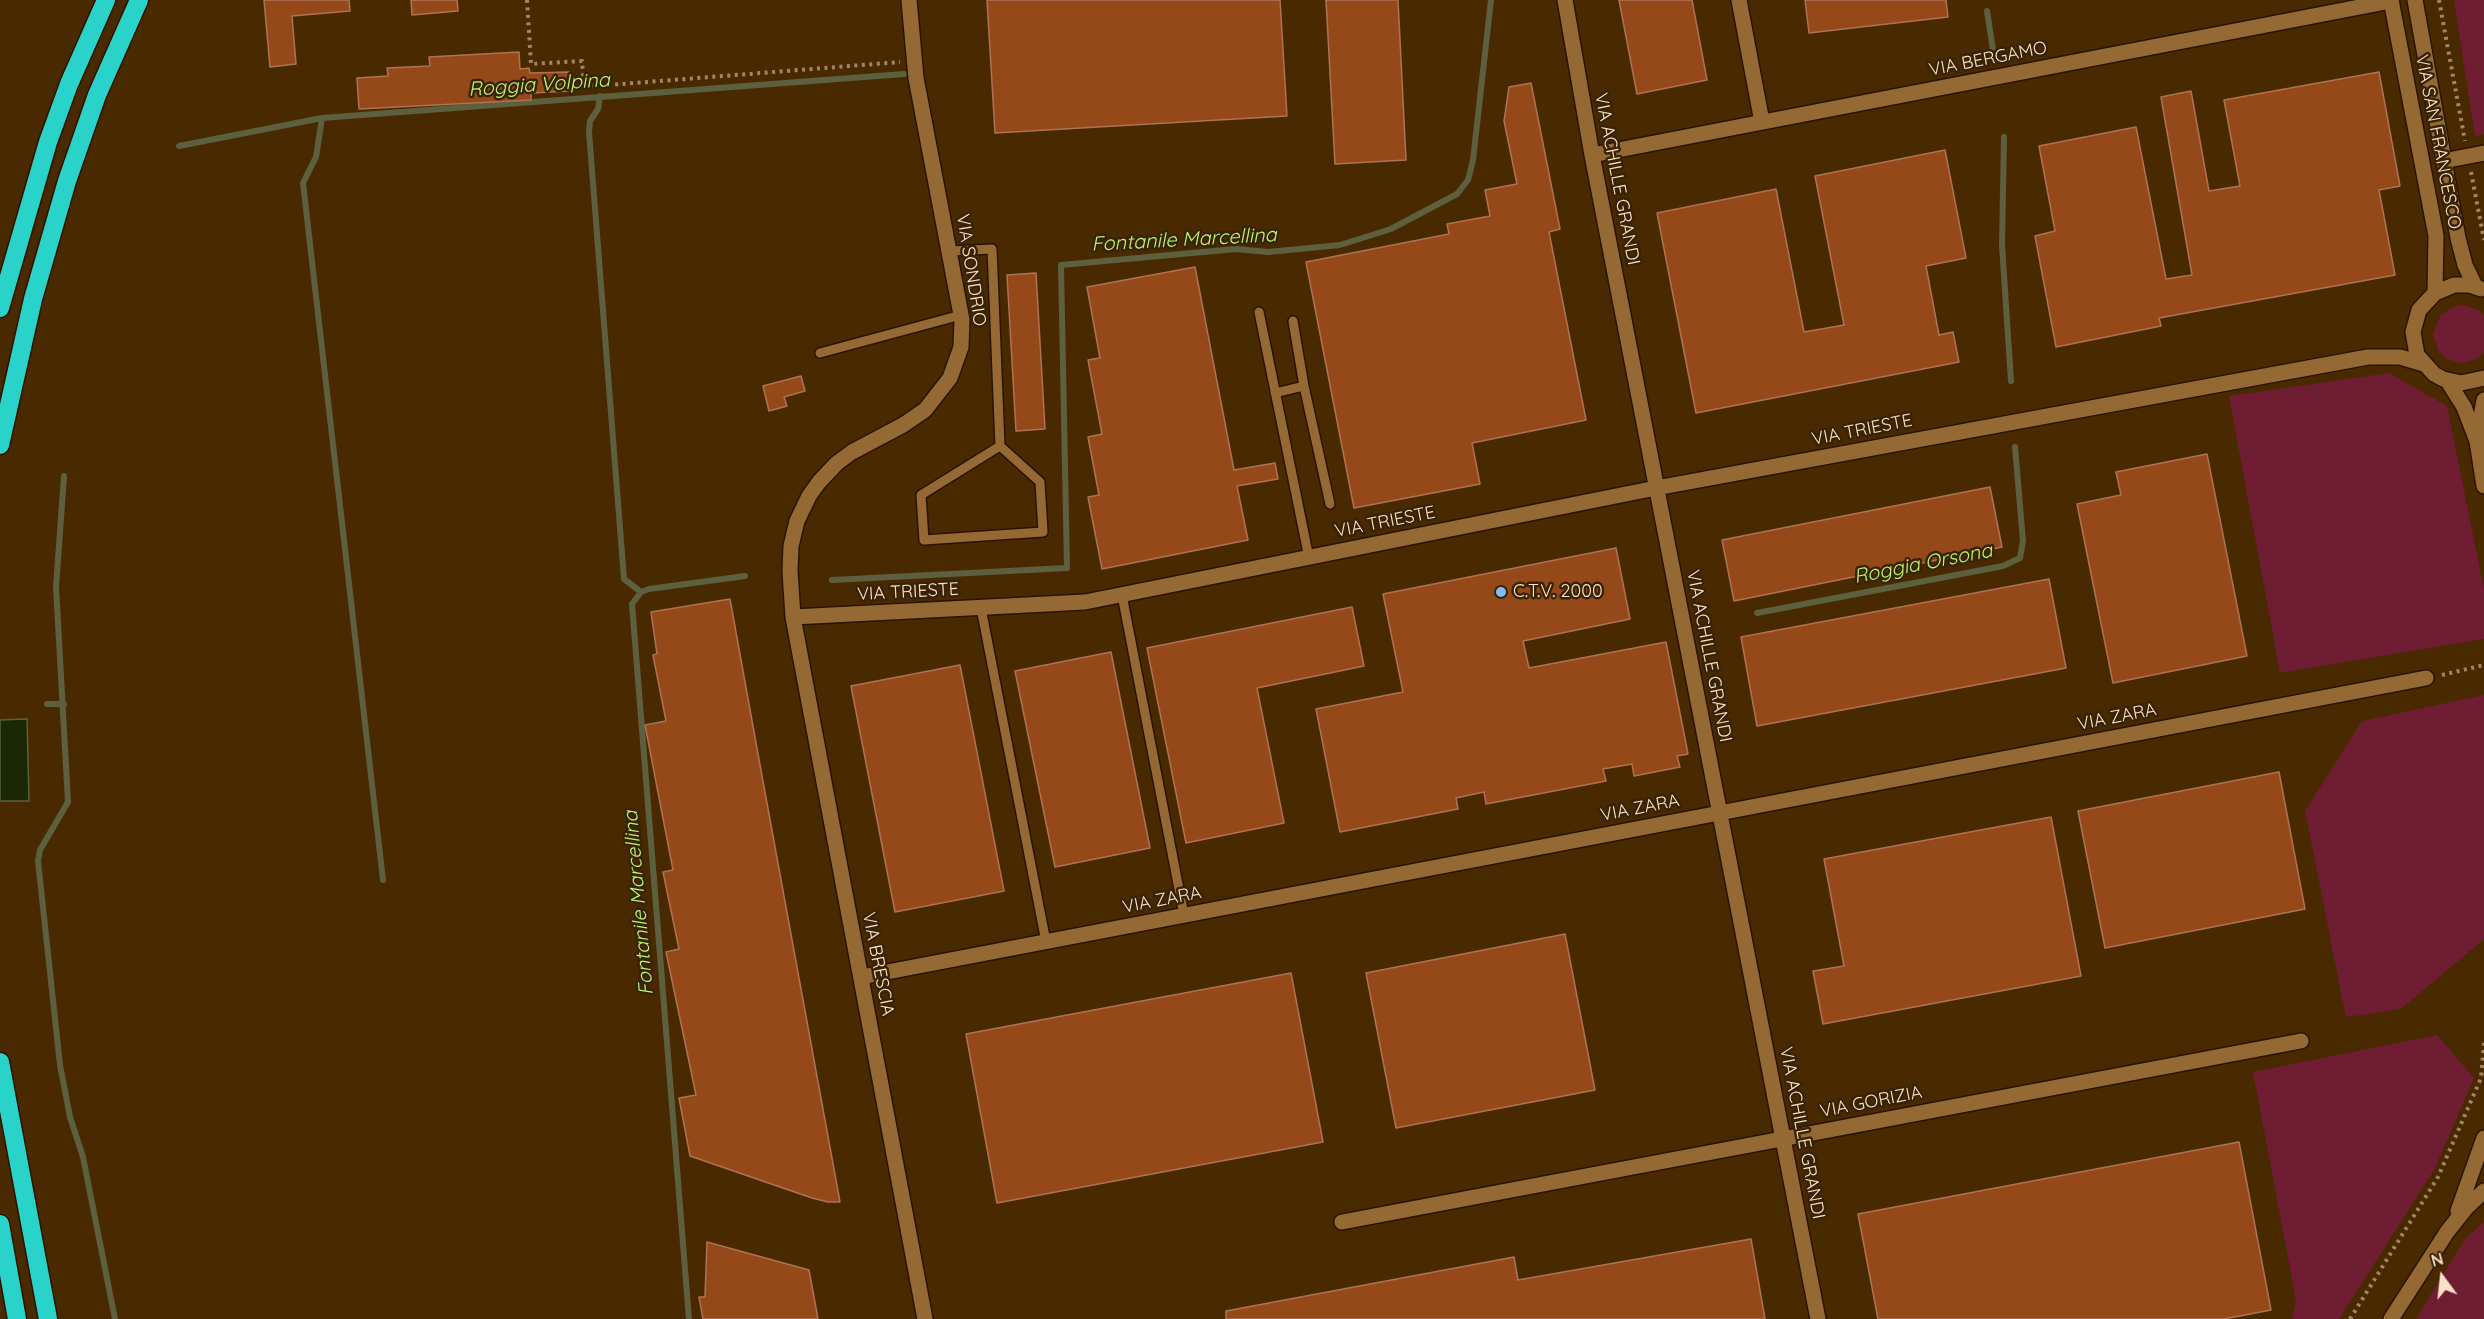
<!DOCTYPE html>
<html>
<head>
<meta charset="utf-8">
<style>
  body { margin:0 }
  #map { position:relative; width:2484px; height:1319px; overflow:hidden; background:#492a00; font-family:Quicksand,sans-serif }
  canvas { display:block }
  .north { position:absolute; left:2412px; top:1247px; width:60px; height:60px; -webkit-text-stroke:4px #392306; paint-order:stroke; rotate:345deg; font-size:16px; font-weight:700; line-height:24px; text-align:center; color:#fae1c6 }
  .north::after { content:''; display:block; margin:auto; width:21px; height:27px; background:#fae1c6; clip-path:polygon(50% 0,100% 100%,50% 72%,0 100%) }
</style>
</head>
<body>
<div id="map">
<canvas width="2484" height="1319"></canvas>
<div class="north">N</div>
</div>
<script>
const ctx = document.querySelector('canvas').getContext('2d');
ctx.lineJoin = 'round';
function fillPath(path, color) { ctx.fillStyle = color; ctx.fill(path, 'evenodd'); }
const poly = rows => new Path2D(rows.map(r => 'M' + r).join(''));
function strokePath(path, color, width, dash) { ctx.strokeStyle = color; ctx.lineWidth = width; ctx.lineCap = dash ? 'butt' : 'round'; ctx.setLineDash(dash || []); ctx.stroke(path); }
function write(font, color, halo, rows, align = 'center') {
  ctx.font = font + ' Quicksand,sans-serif'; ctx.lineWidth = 5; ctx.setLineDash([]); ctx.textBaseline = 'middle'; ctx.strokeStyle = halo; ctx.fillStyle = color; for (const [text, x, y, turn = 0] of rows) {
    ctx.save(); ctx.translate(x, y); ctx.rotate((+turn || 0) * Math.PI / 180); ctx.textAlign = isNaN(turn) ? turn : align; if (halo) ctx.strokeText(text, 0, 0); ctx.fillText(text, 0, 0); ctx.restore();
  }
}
const green = poly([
  [2454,0,2484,0,2484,134,2475,136],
  [2463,305,2479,310,2484,315,2484,352,2477,359,2461,363,2447,359,2439,352,2433,334,2440,316,2452,307],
  [2389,373,2447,406,2484,589,2484,639,2280,673,2229,396],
  [2484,695,2484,939,2401,1009,2346,1017,2305,811,2362,721],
  [2437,1035,2474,1078,2434,1170,2339,1319,2292,1319,2296,1300,2253,1072],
  [2484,1222,2484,1319,2416,1319,2464,1240]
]);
const water = poly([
  [27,719,29,801,0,801,0,720,27,719]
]);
const stream = poly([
  [1987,11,1993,50],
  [600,96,598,109,590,121,589,132,624,579,641,592],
  [322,118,316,157,303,183,383,880],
  [2004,137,2002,245,2011,381],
  [179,146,322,118,904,74],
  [64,476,56,587,68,802,40,850,38,861,60,1065,70,1117,83,1157,115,1319],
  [832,580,1067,568,1061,265,1236,249,1268,252,1340,245,1391,229,1457,194,1468,180,1473,160,1491,0],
  [1757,613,2003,566,2020,558,2023,541,2015,447],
  [47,704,64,704],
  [689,1319,632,604,641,592,649,589,745,576]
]);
const building = poly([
  [264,0,349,0,350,11,292,16,296,64,270,67,264,0],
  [411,0,457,0,458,11,412,15,411,0],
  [987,0,1280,0,1287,116,995,133,987,0],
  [1326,0,1398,0,1406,160,1335,164,1326,0],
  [1619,0,1692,0,1707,80,1637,94,1619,0],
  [1805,0,1946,0,1948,17,1809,33,1805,0],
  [519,52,520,69,529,68,530,73,569,72,570,91,531,93,531,100,359,109,357,78,388,76,387,68,430,66,429,57,519,52],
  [2379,72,2400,186,2379,190,2395,275,2159,318,2161,326,2056,347,2035,236,2055,231,2039,146,2136,127,2166,279,2192,275,2161,97,2191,91,2209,191,2240,186,2224,100,2379,72],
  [1531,83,1560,229,1549,232,1586,420,1472,443,1480,484,1354,508,1306,262,1449,234,1447,224,1490,216,1485,190,1517,184,1504,121,1509,87,1531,83],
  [1945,150,1966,258,1926,266,1939,335,1953,332,1959,362,1696,413,1657,213,1776,189,1804,332,1844,325,1815,176,1945,150],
  [1195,267,1234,470,1275,463,1278,479,1237,486,1248,540,1102,569,1088,497,1099,495,1088,437,1102,434,1088,360,1100,358,1087,287,1195,267],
  [1036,273,1045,429,1016,431,1007,275,1036,273],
  [801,376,805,391,784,397,787,406,769,411,763,386,801,376],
  [2207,454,2247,656,2113,683,2077,504,2121,495,2116,472,2207,454],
  [1990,487,2002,547,1734,601,1722,540,1990,487],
  [1616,548,1630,619,1523,641,1529,668,1666,642,1688,754,1677,756,1680,767,1634,776,1632,764,1603,769,1606,781,1486,804,1484,792,1456,798,1458,809,1340,832,1316,709,1403,692,1383,594,1616,548],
  [2049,579,2066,668,1757,726,1741,637,2049,579],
  [730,599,760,765,840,1202,828,1202,812,1198,690,1156,679,1098,696,1095,666,952,679,949,663,872,673,870,645,725,666,721,653,655,657,654,651,612,730,599],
  [1352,607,1364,666,1257,688,1284,823,1186,843,1147,648,1352,607],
  [1111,652,1150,848,1055,867,1015,671,1111,652],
  [960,665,1004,891,895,912,851,686,960,665],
  [2279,772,2305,909,2105,948,2078,811,2279,772],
  [2051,817,2081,976,1823,1024,1813,971,1844,966,1824,859,2051,817],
  [1565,934,1595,1090,1396,1128,1366,973,1565,934],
  [1291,973,1323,1142,997,1203,966,1034,1291,973],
  [2239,1142,2271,1310,2224,1319,1878,1319,1858,1214,2239,1142],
  [1751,1239,1765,1319,1226,1319,1226,1311,1514,1257,1518,1280,1751,1239],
  [707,1242,809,1270,818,1319,703,1319,699,1297,705,1297,707,1242]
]);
const path = poly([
  [527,0,531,64,582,61,584,87,900,62],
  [2439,0,2465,141],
  [2471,172,2484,240],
  [2442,675,2484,665],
  [2350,1319,2438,1177,2481,1078,2484,1043]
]);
const lane = poly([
  [951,251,992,249,1000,446],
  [1259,312,1309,558],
  [820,353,961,315],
  [1304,386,1330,504],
  [1275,393,1304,386,1293,321],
  [1000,446,1040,482,1043,532,924,540,921,495,1000,446],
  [1122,595,1184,915],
  [981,608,1046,942]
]);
const street = poly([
  [909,0,916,78,962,320,961,347,950,378,925,410,903,425,852,452,837,463,819,482,809,496,797,521,791,546,790,571,793,617,925,1319],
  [1565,0,1592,155,1818,1319],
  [1739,0,1762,122],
  [1592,155,2391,1],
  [2443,161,2484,153],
  [793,617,1085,602,1656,488,2368,357,2400,357,2424,364],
  [861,977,2426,678],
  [1342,1222,2301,1041]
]);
const secondary = poly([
  [2391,0,2436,236,2435,293],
  [2415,0,2458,238,2465,265,2475,286],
  [2481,289,2470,285,2454,285,2435,293,2419,310,2413,332,2417,355,2434,374,2443,379,2461,383,2484,378],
  [2447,380,2464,407,2477,441,2484,486],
  [2477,441,2484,400],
  [2458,1211,2484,1138],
  [2391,1319,2447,1232,2466,1208,2484,1191]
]);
const highway = poly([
  [0,308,48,142,69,84,106,0],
  [0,445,33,299,67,181,97,95,139,0],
  [0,1062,48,1319],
  [0,1224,17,1319]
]);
const markers = [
  [1501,592,6,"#7fbdfa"]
];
const streetNames = [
  ["VIA BERGAMO",1988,59,-11],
  ["VIA SAN FRANCESCO",2438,142,79],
  ["VIA ACHILLE GRANDI",1617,179,79],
  ["VIA SONDRIO",971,270,81],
  ["VIA TRIESTE",1862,430,-11],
  ["VIA TRIESTE",1385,522,-11],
  ["VIA TRIESTE",908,592,-3],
  ["VIA ACHILLE GRANDI",1709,656,79],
  ["VIA ZARA",2117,717,-11],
  ["VIA ZARA",1640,808,-11],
  ["VIA ZARA",1162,900,-11],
  ["VIA BRESCIA",878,964,79],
  ["VIA GORIZIA",1871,1102,-11],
  ["VIA ACHILLE GRANDI",1802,1133,79]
];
const poiNames = [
  ["C.T.V. 2000",1513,592]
];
const waterNames = [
  ["Roggia Volpina",539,85,-4],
  ["Fontanile Marcellina",1184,240,-3],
  ["Roggia Orsona",1923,564,-11],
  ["Fontanile Marcellina",639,903,-95]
];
fillPath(green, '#6e1d33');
fillPath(water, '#1a2805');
strokePath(water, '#5d603f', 1.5);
strokePath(stream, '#5d603f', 6);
fillPath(building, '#954919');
strokePath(building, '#af7353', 1.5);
strokePath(lane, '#2a1400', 12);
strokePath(street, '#2a1400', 18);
strokePath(secondary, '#2a1400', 18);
strokePath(highway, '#2a1400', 21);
strokePath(path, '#a28663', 4, [3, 4.5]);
strokePath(lane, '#956934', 9);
strokePath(street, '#956934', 15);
strokePath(secondary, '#956934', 15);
strokePath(highway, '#29d3c9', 18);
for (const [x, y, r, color] of markers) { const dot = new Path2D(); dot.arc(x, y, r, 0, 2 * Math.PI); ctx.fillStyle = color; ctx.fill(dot); strokePath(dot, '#392306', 2); }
write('18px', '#fae1c6', '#392306', streetNames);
write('18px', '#fae1c6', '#392306', poiNames, 'left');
write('italic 20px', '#bcf66e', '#392306', waterNames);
</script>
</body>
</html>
